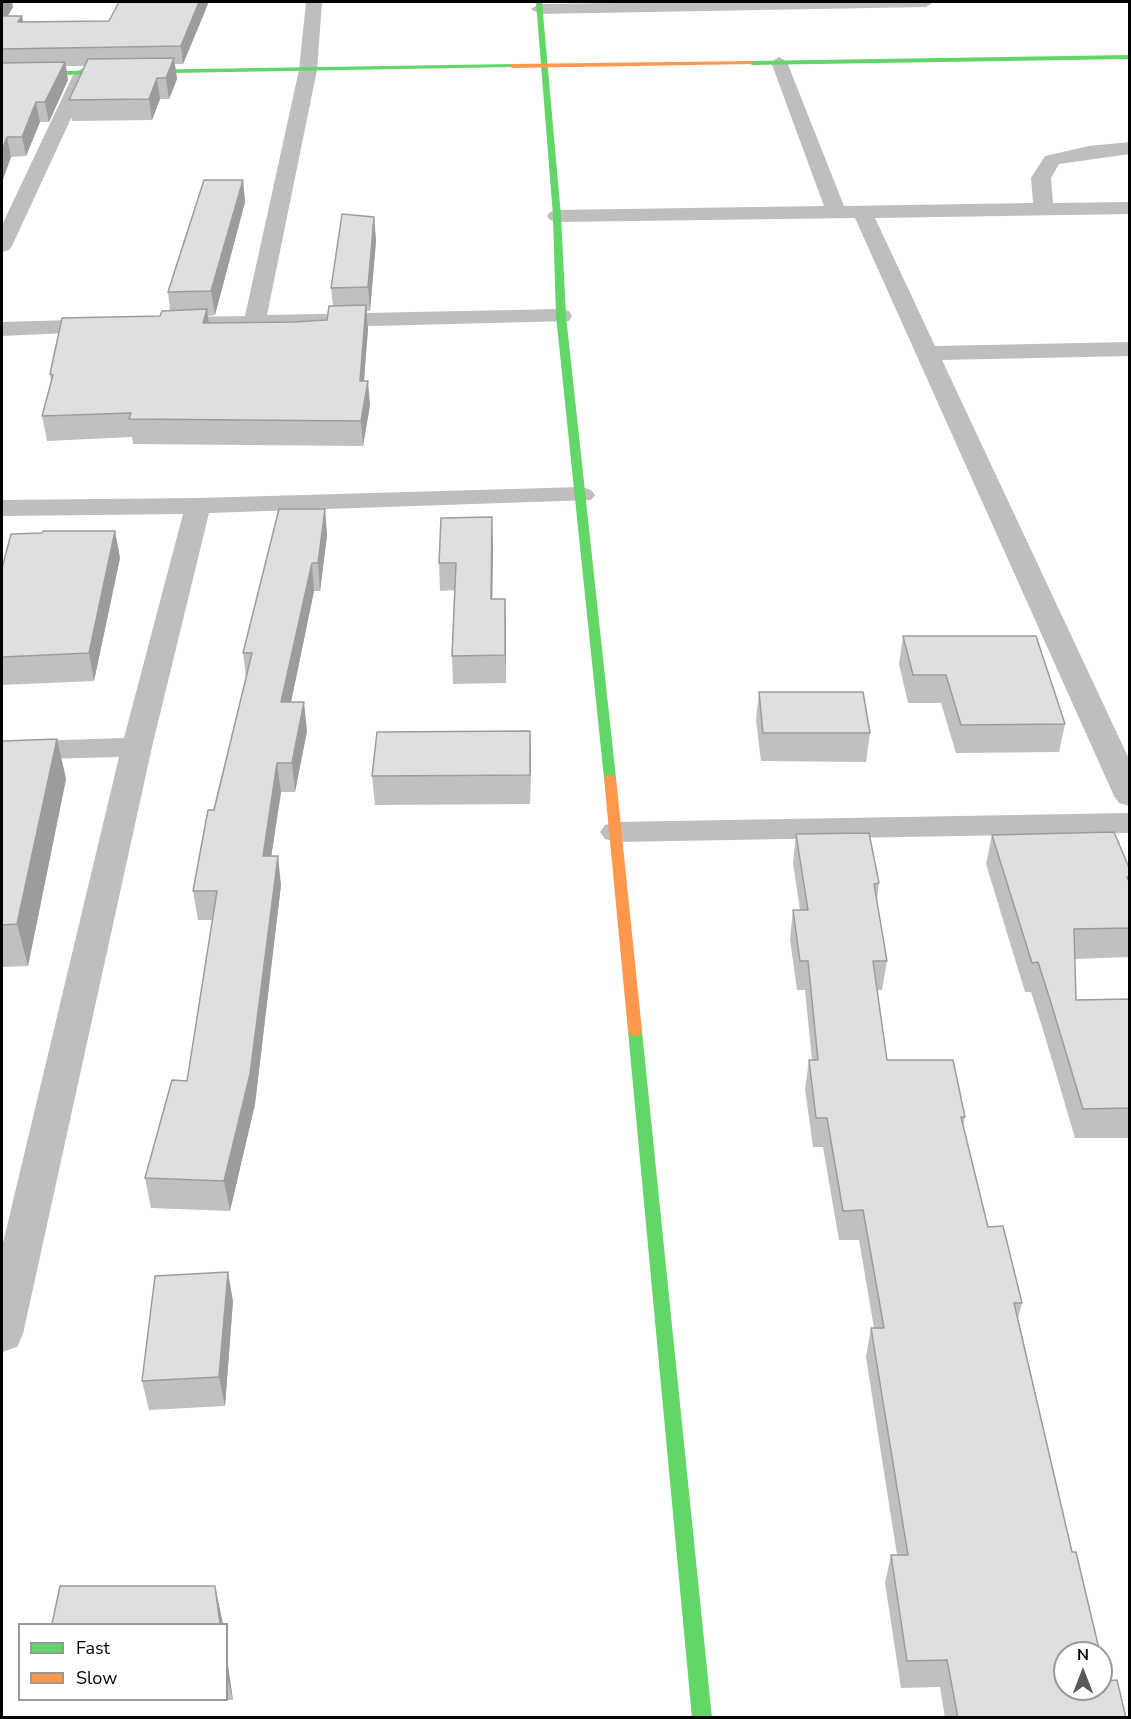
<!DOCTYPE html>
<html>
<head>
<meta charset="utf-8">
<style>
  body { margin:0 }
  #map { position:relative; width:1131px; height:1719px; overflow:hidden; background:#fff; font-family:"Nunito Sans",sans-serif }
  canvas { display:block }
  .frame { position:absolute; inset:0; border:3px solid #000; pointer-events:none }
  .legend { position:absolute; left:18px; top:1623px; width:210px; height:78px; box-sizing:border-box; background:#fff; border:2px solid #999; margin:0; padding:8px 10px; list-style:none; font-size:18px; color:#000 }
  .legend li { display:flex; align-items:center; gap:12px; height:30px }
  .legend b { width:30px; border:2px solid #999 }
  .north { position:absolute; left:1053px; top:1641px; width:60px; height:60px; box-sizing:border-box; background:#fff; border:2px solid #999; border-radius:50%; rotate:0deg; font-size:16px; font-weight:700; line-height:24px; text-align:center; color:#000 }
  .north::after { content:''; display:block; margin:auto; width:21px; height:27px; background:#595959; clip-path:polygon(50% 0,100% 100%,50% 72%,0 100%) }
</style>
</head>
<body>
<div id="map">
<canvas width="1131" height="1719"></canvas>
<div class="frame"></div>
<ul class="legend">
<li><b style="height:8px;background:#63d668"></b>Fast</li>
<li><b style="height:8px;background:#ff974d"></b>Slow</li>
</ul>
<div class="north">N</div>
</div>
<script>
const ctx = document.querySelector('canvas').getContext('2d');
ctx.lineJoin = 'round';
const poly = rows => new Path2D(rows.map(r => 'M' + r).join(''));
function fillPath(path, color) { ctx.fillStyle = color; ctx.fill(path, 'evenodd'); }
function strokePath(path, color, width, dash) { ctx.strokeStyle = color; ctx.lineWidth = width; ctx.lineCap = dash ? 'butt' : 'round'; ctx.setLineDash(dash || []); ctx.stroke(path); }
const street = poly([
  [306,2,322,2,317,70,267,315,561,309,569,311,572,316,569,321,179,331,171,329,168,324,171,319,179,317,245,316,299,70,306,2],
  [691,2,934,2,926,7,539,14,531,9,539,4,691,2],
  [779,57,787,62,844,206,1033,203,1031,178,1045,156,1089,146,1130,142,1130,154,1059,164,1051,178,1053,203,1130,202,1130,214,875,218,935,346,1130,342,1130,356,942,360,1130,761,1130,806,1119,803,1114,796,855,218,557,222,550,220,547,216,550,212,557,210,824,206,771,62,779,57],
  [83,68,92,73,12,246,9,250,2,252,2,225,74,73,83,68],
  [103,319,111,321,114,326,111,331,2,336,2,322,103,319],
  [582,487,591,490,595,495,591,500,209,513,152,747,23,1334,17,1347,2,1352,2,1247,119,757,2,760,2,742,124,738,183,514,2,516,2,500,198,498,582,487],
  [1130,813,1130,833,616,842,605,839,600,832,605,825,616,822,1130,813]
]);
const fast = poly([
  [536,2,542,2,561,216,566,316,616,778,610,782,604,778,556,316,553,216,536,2],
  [1130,55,1130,59,752,65,749,63,752,61,1130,55],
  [512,64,514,67,2,76,2,72,512,64],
  [635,1026,640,1027,642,1031,712,1718,692,1718,628,1031,630,1027,635,1026]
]);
const slow = poly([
  [752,61,754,64,512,68,509,66,512,64,752,61],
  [610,774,616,778,642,1031,640,1035,635,1036,630,1035,628,1031,604,778,610,774]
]);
const wall = poly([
  [2,2,13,7,8,16,22,16,23,22,109,21,119,2,207,2,208,4,183,64,175,64,177,79,169,99,160,99,152,120,72,121,69,100,85,66,66,66,68,80,49,122,40,122,26,156,11,157,2,182],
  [243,180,245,202,215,315,208,316,209,323,294,322,327,320,333,306,331,288,374,217,376,241,370,311,367,311,368,329,364,381,370,405,363,446,133,444,132,437,47,441,42,416,51,382,50,374,170,310,168,292],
  [325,509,327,536,320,591,314,591,291,702,307,731,295,792,281,792,271,856,281,885,255,1104,230,1211,151,1208,145,1178,187,1081,212,920,198,920,193,891,246,678,243,653],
  [115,531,120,558,94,681,2,685,2,568,42,533],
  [493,544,492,599,505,599,506,683,453,684,452,656,455,590,440,591,439,563],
  [903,636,1065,724,1059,752,956,753,941,703,908,703,899,664],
  [759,692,870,733,866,762,761,761,756,720],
  [530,731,530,804,375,805,372,776],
  [57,739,66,779,28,966,2,967,2,741],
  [796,834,879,883,877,900,887,961,882,990,877,990,887,1060,965,1117,963,1127,988,1227,1022,1303,1018,1318,1072,1552,1106,1681,1126,1718,945,1718,940,1687,901,1688,885,1583,891,1555,897,1555,866,1357,871,1328,874,1328,859,1240,839,1240,823,1147,813,1147,805,1089,809,1060,812,1060,805,990,797,990,790,939,793,910,800,910,793,863],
  [992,835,1130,870,1130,957,1075,959,1076,1000,1130,999,1130,1138,1075,1138,1044,1033,1031,992,1025,992,986,864],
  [233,1301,225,1406,149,1410,142,1381],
  [226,1652,233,1700,52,1700,226,1700]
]);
const shadedWall = poly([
  [2,2,12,2,13,7,2,25],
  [199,2,207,2,208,4,183,64,181,46],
  [22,16,25,33,18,22],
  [174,58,177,79,169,99,166,78],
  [65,62,68,80,49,122,45,102],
  [157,78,160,99,152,120,149,99],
  [36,102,40,122,26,156,22,137],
  [7,137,11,157,2,182,2,151],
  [243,180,245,202,215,315,211,291],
  [374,217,376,241,370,311,368,287],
  [366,305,368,329,362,405,360,381],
  [207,309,210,333,203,323],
  [368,381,370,405,363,446,361,421],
  [325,509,327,536,320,591,318,563],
  [492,517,493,544,492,627,491,599],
  [115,531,120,558,94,681,89,653],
  [312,563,314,591,285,731,281,702],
  [505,599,506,627,506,683,505,655],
  [304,702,307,731,295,792,292,763],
  [530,731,531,760,530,804],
  [57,739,66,779,28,966,17,924],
  [277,763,281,792,267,885,263,856],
  [278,856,281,885,255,1104,230,1211,224,1181],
  [228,1272,233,1301,225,1406,219,1377],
  [215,1586,221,1614,223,1624,220,1624],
  [226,1652,233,1700,226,1674]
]);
const building = poly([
  [119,2,199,2,181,46,2,49,2,16,22,16,18,22,109,21,119,2],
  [174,58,166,78,157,78,149,99,69,100,88,59,174,58],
  [65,62,45,102,36,102,22,137,7,137,2,151,2,63,65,62],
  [204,180,243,180,211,291,168,292,204,180],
  [342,214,374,217,368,287,331,288,342,214],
  [366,305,360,381,368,381,361,421,129,419,131,413,42,416,53,375,50,374,62,318,160,316,162,311,207,309,203,323,294,322,327,320,329,306,366,305],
  [279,509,325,509,318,563,312,563,281,702,304,702,292,763,277,763,263,856,278,856,250,1074,224,1181,145,1178,172,1080,187,1081,217,891,193,891,208,810,214,810,252,653,243,653,279,509],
  [492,517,491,599,505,599,505,655,452,656,456,563,439,563,441,518,492,517],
  [43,531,115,531,89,653,2,657,2,568,11,534,42,533,43,531],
  [903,636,1036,636,1065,724,961,725,946,675,913,675,903,636],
  [759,692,863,692,870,733,763,733,759,692],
  [530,731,530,775,372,776,377,732,530,731],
  [57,739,17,924,2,925,2,741,57,739],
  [1114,832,1130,870,1130,877,1127,877,1130,884,1130,928,1074,929,1076,1000,1130,999,1130,1108,1083,1109,1051,1003,1038,962,1032,963,992,835,1114,832],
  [869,833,879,883,874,884,887,961,873,961,887,1060,953,1060,965,1117,961,1117,988,1227,1003,1226,1022,1303,1014,1303,1072,1552,1076,1552,1100,1653,1065,1653,1065,1689,1101,1689,1101,1659,1106,1681,1117,1680,1126,1718,958,1718,947,1660,907,1661,891,1555,908,1555,871,1328,884,1328,863,1210,843,1211,827,1118,816,1118,809,1060,818,1060,808,961,800,961,793,910,808,910,796,834,869,833],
  [228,1272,219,1377,142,1381,155,1276,228,1272],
  [60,1586,215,1586,220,1624,52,1624,60,1586]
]);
fillPath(street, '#bebebe');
fillPath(fast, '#63d668');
fillPath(slow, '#ff974d');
fillPath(wall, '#c0c0c0');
fillPath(shadedWall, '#9c9c9c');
fillPath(building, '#dfdfdf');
strokePath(building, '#9c9c9c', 1.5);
</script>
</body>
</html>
